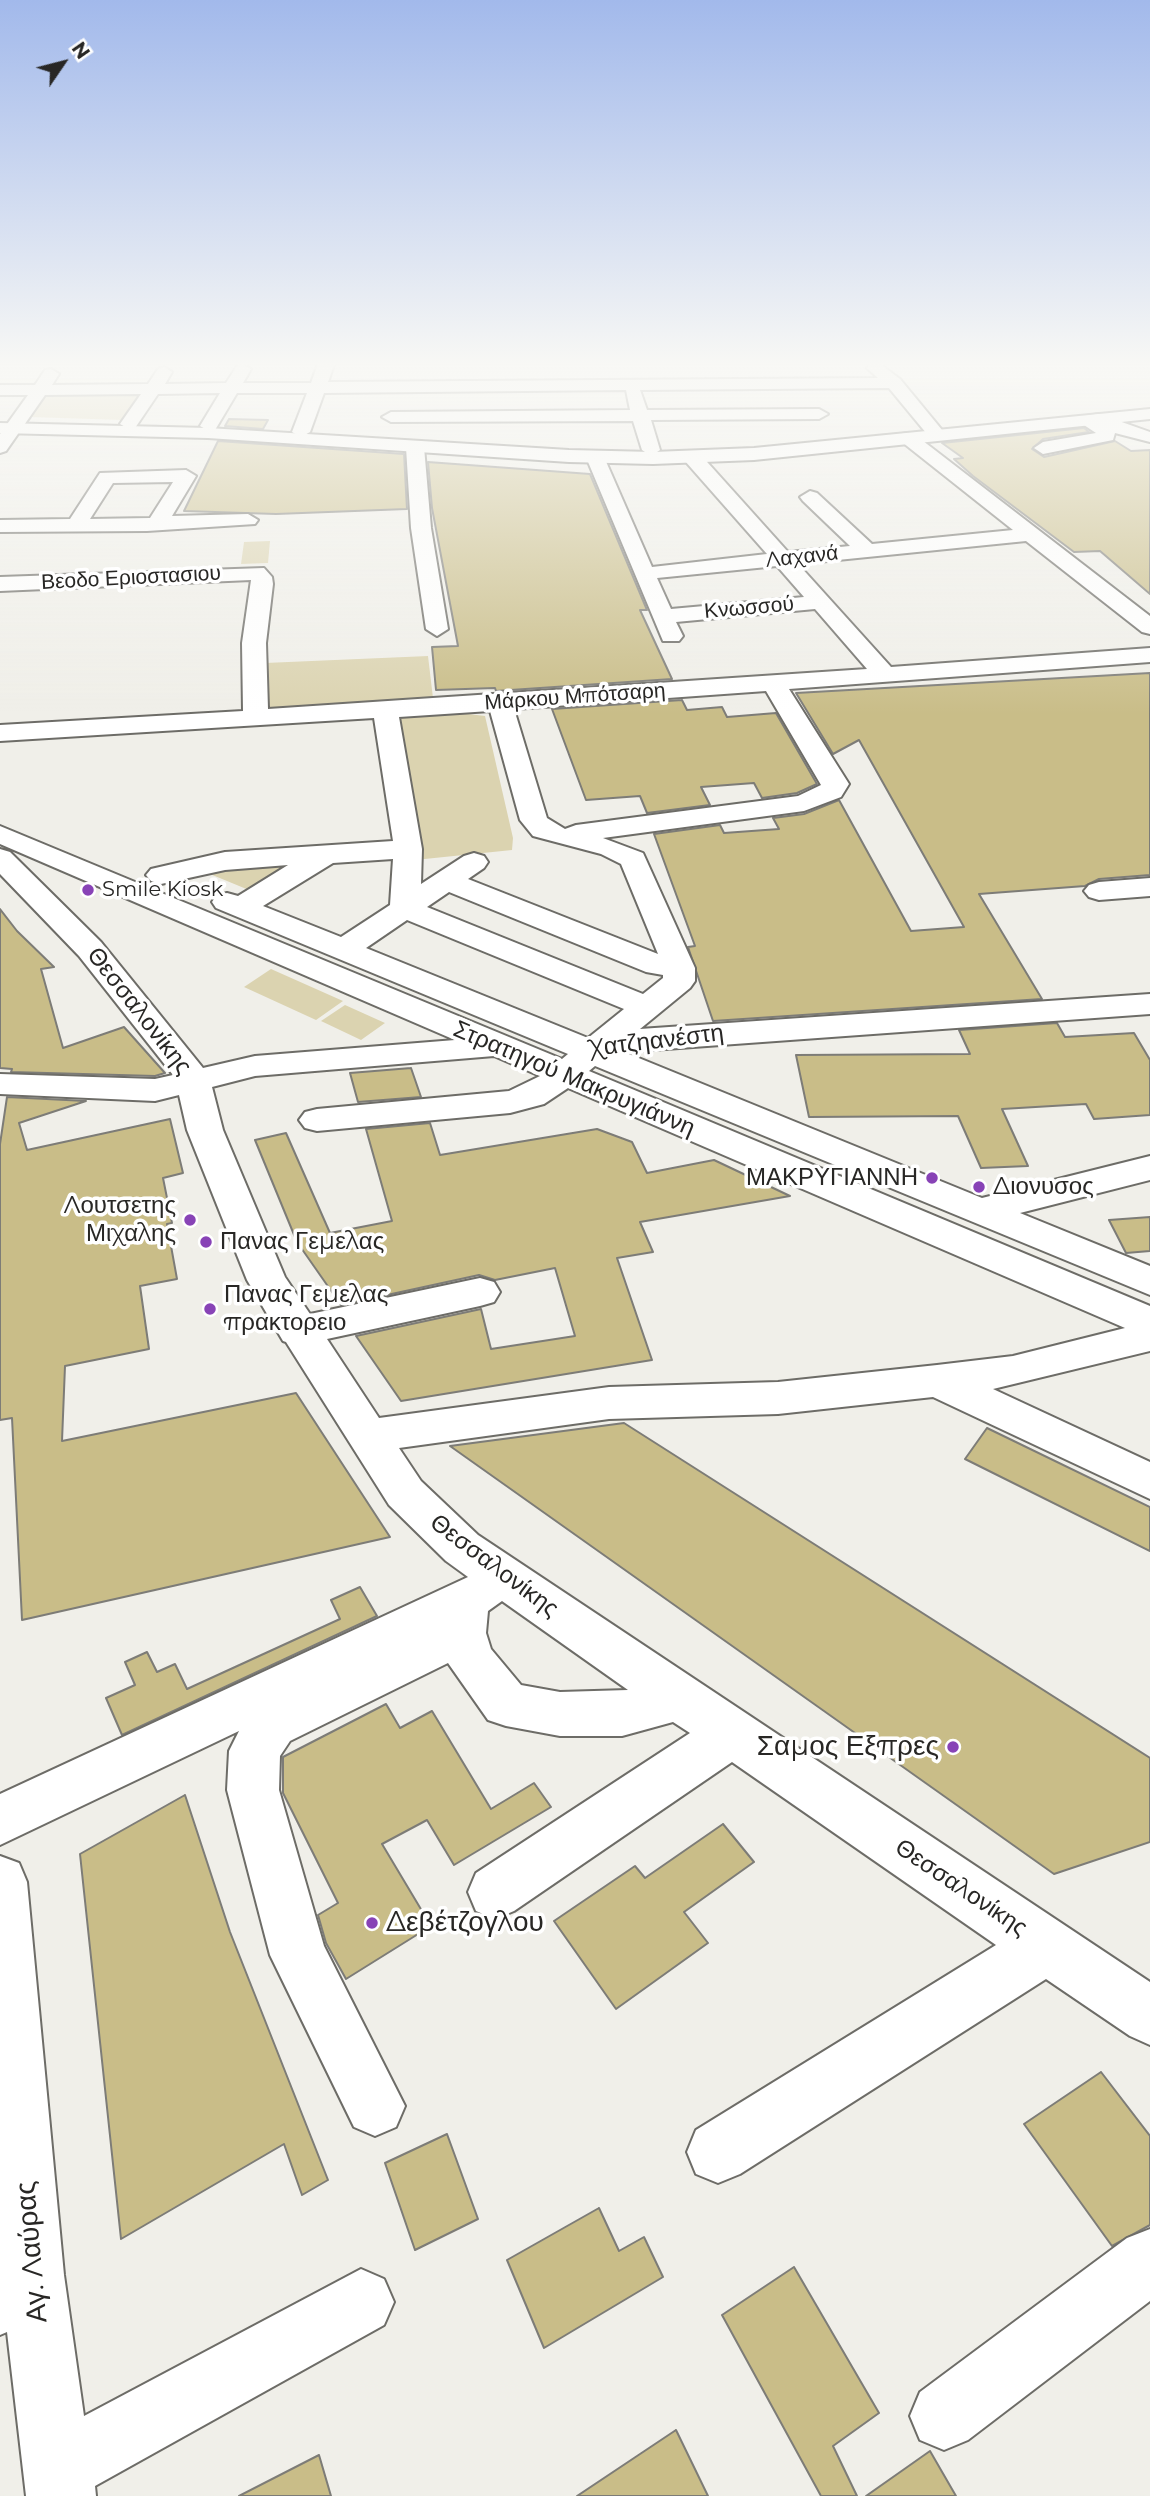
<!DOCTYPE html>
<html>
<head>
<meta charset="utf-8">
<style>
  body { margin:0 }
  #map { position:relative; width:1150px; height:2496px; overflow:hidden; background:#f0efe9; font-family:Montserrat,sans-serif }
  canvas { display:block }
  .north { position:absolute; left:28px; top:28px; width:70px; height:70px; -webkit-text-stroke:5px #fff; paint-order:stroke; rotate:55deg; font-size:19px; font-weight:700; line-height:28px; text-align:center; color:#282725 }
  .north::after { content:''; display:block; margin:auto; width:24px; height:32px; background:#282725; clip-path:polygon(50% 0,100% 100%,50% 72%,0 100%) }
</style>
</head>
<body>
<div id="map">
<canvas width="1150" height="2496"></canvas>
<div class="north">N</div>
</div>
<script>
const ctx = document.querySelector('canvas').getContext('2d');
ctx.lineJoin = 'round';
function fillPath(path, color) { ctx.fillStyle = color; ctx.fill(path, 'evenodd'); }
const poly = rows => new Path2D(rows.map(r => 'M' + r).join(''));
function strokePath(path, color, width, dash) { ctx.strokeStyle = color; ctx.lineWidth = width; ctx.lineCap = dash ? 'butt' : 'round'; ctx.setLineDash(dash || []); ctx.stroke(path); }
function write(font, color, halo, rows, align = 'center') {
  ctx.font = font + ' Montserrat,sans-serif'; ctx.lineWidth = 7; ctx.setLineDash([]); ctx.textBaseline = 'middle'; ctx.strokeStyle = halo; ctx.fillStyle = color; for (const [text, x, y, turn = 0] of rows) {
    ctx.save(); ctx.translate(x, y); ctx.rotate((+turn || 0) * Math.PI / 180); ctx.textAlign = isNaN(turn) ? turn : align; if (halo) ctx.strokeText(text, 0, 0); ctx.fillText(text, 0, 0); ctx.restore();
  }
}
const green = poly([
  [142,391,123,420,29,417,49,392],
  [270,541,268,563,241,564,244,542],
  [428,656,433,698,266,709,265,663],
  [435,710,485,716,513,838,512,850,415,860,391,713],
  [304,862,261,895,210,874,223,869],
  [271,969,343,1001,316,1020,244,987],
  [345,1005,385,1023,361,1040,321,1021]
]);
const building = poly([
  [229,419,268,420,263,429,225,426,229,419],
  [1084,428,1089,432,1043,439,1032,449,1044,457,1115,441,1131,451,1150,450,1150,594,1100,551,1074,552,973,476,954,459,963,458,942,443,1084,428],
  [218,441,404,454,407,509,276,514,184,511,218,441],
  [428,462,590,474,647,610,640,610,672,679,496,691,495,688,436,690,432,647,458,646,432,508,428,462],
  [1150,673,1150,875,1099,879,1085,886,979,894,1042,999,713,1021,688,947,695,946,654,834,720,825,724,833,779,829,773,818,804,814,839,800,911,931,964,927,859,740,833,754,796,693,1150,673],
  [682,700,687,710,722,707,727,717,776,713,817,784,797,793,762,798,754,783,701,787,710,805,647,813,640,796,586,800,552,709,682,700],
  [0,909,17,931,54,967,41,969,63,1048,124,1027,165,1073,155,1076,11,1072,12,1069,0,1068,0,909],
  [1057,1023,1065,1037,1134,1033,1150,1060,1150,1115,1094,1119,1086,1104,1002,1109,1028,1166,981,1168,958,1116,809,1117,796,1055,970,1054,959,1030,1057,1023],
  [411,1068,421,1097,358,1102,350,1073,411,1068],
  [7,1097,86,1101,19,1123,27,1150,170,1119,183,1173,163,1178,172,1223,167,1224,177,1279,140,1286,149,1349,65,1366,62,1441,296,1393,390,1537,22,1620,12,1418,0,1420,0,1144,7,1097],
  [430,1123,440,1155,597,1129,632,1142,647,1173,714,1160,790,1196,640,1222,653,1252,617,1258,652,1360,401,1401,356,1336,481,1309,491,1349,575,1336,555,1268,495,1280,479,1275,341,1305,297,1242,255,1140,286,1133,330,1233,392,1221,366,1129,430,1123],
  [1150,1217,1150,1251,1126,1253,1109,1220,1150,1217],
  [624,1423,1150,1758,1150,1842,1054,1874,450,1446,624,1423],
  [987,1428,1150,1507,1150,1551,965,1459,987,1428],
  [360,1587,377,1616,122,1735,106,1698,135,1685,125,1662,147,1652,157,1672,175,1664,187,1689,340,1619,331,1600,360,1587],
  [386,1704,400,1728,432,1711,491,1809,534,1783,551,1807,454,1865,427,1820,382,1844,431,1926,346,1979,326,1943,318,1915,338,1903,283,1793,283,1757,386,1704],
  [185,1795,230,1932,328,2180,302,2195,284,2144,121,2239,80,1854,185,1795],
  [723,1824,754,1862,684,1912,708,1943,616,2009,554,1921,635,1866,645,1878,723,1824],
  [1101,2072,1150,2136,1150,2225,1112,2246,1024,2124,1101,2072],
  [447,2134,478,2219,415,2250,385,2163,447,2134],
  [599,2208,619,2251,644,2237,663,2277,544,2348,507,2260,599,2208],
  [794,2267,879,2413,833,2446,857,2496,821,2496,722,2315,794,2267],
  [676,2430,708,2496,577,2496,676,2430],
  [930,2451,956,2496,866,2496,930,2451],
  [319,2455,331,2496,239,2496,319,2455]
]);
const minor = poly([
  [242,364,251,369,243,383,311,383,318,364,334,365,328,382,878,378,867,368,869,365,880,364,900,379,942,430,939,434,927,434,889,388,640,390,647,410,819,409,828,414,819,419,651,420,660,450,651,456,642,450,633,421,391,422,382,417,391,412,630,410,626,390,324,393,310,432,301,437,292,432,307,393,237,393,215,430,209,431,200,426,220,393,158,394,135,428,129,429,120,424,141,394,45,395,6,451,0,453,0,434,28,395,0,395,0,385,35,385,45,370,51,369,59,374,52,385,148,384,158,369,164,367,172,372,165,384,226,383,237,366,242,364],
  [1099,414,1150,432,1150,442,1115,433,1113,440,1043,454,1034,448,1043,442,1096,433,1078,421,1081,417,1099,414],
  [908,433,914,434,1150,616,1150,634,1142,632,1026,541,798,564,891,667,1150,648,1150,662,789,689,849,784,841,797,804,811,603,838,643,853,695,968,695,981,690,988,640,1029,1150,994,1150,1014,624,1052,982,1198,1150,1156,1150,1180,1020,1213,1150,1266,1150,1295,595,1066,589,1071,1150,1306,1150,1351,993,1389,1150,1462,1150,1499,933,1397,778,1414,609,1419,399,1448,421,1481,478,1535,1150,1982,1150,2045,1130,2036,1046,1979,740,2174,718,2183,696,2174,687,2152,696,2130,996,1945,732,1762,514,1911,495,1919,476,1911,468,1892,476,1873,690,1733,673,1722,622,1736,560,1736,506,1726,488,1720,448,1663,290,1741,280,1756,279,1790,324,1946,405,2106,396,2127,375,2136,354,2127,270,1955,227,1790,229,1751,239,1731,0,1845,0,1794,468,1577,446,1561,389,1505,286,1342,283,1341,247,1280,187,1130,179,1095,155,1101,0,1094,0,1074,155,1079,173,1075,79,956,0,874,0,849,10,852,101,942,203,1068,255,1056,455,1040,0,844,0,826,562,1059,568,1054,216,908,212,902,216,896,227,893,238,896,288,865,225,870,161,884,151,881,146,875,151,869,225,852,393,841,374,718,0,741,0,725,243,711,242,643,251,580,0,591,0,577,264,568,272,577,273,584,266,643,268,709,867,669,815,609,676,622,683,636,679,641,663,641,586,457,595,451,604,457,652,567,767,554,685,461,683,457,692,451,699,453,788,552,850,546,803,501,800,497,810,491,817,493,872,544,1013,530,902,442,899,438,902,434,908,433],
  [777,566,804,597,671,609,657,578,777,566],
  [766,691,821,785,798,796,576,825,565,829,547,818,514,709,766,691],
  [490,711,520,820,533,836,601,854,621,864,658,954,468,879,484,868,488,862,484,856,474,853,464,856,421,884,422,849,399,717,490,711],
  [393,859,390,905,341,937,263,906,333,863,393,859],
  [449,892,646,972,663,975,663,978,643,994,427,907,449,892],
  [407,920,624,1009,588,1038,366,948,407,920],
  [494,1056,540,1076,509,1091,317,1109,305,1112,299,1120,305,1128,317,1131,510,1113,544,1104,568,1088,1125,1328,1013,1356,937,1365,778,1382,609,1387,379,1418,327,1339,480,1306,494,1302,500,1292,494,1282,480,1278,310,1314,285,1277,223,1130,212,1087,255,1076,494,1056],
  [502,1601,628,1690,560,1692,521,1685,491,1649,486,1633,488,1611,502,1601],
  [415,441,424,447,431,528,448,629,437,636,426,629,411,528,406,447,415,441],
  [186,470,196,476,172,516,248,514,258,520,255,524,147,531,0,532,0,520,70,519,100,473,186,470],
  [173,482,150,518,90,519,113,483,173,482],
  [1150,878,1150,896,1099,900,1089,897,1084,891,1089,885,1099,882,1150,878],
  [0,1856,19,1863,27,1882,64,2275,84,2416,361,2269,384,2279,394,2302,384,2325,95,2486,96,2496,26,2496,7,2332,0,2335,0,1856],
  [1150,2229,1150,2301,968,2440,944,2450,920,2440,910,2416,920,2392,1127,2238,1150,2229]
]);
const major = poly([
  [1150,409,1150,419,754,460,653,464,569,462,208,438,0,433,0,423,208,428,569,450,653,452,754,448,1150,409]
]);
const markers = [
  [88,890,7,"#8843b6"],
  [932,1178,7,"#8843b6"],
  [979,1187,7,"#8843b6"],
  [190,1220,7,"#8843b6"],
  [206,1242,7,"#8843b6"],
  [210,1309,7,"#8843b6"],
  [953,1747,7,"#8843b6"],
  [372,1923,7,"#8843b6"]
];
const farStreetnames = [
  ["Λαχανά",802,557,-6],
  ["Βεοδο Εριοστασιου",131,578,-3],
  ["Κνωσσού",749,608,-5],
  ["Μάρκου Μπότσαρη",575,697,-4]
];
const farPoinames = [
  ["Smile Kiosk",102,890]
];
const streetNames = [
  ["Θεσσαλονίκης",139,1011,52],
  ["Χατζηανέστη",657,1041,-7],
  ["Στρατηγού Μακρυγιάννη",574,1079,23],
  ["Θεσσαλονίκης",494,1566,37],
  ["Θεσσαλονίκης",961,1888,34]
];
const poiNames = [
  ["ΜΑΚΡΥΓΙΑΝΝΗ",918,1178,"right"],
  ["Διονυσος",993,1187],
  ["Λουτσετης",176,1206,"right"],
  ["Μιχαλης",176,1234,"right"],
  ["Πανας Γεμελας",220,1242],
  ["Πανας Γεμελας",224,1295],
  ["πρακτορειο",224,1323]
];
const nearPoinames = [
  ["Σαμος Εξπρες",939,1747],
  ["Δεβέτζογλου",386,1923,"left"]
];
const nearStreetnames = [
  ["Αγ. Λαύρας",32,2252,-95]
];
fillPath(green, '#dbd3b0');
fillPath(building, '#c9bd88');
strokePath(building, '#7d7c77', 2);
strokePath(minor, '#6d6c67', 4);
strokePath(major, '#6d6c67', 4);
fillPath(minor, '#fff');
fillPath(major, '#fff');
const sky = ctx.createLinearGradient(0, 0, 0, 714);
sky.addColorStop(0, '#a2b9eb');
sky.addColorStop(0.51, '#f8f8f5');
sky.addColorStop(1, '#f8f8f500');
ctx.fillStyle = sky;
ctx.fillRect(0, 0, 1150, 714);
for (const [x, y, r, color] of markers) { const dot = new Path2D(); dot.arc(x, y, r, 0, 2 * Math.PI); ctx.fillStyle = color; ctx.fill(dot); strokePath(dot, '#fff', 2.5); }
write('21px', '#282725', '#fff', farStreetnames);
write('21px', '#282725', '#fff', farPoinames, 'left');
write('24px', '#282725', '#fff', streetNames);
write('24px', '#282725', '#fff', poiNames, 'left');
write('28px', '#282725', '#fff', nearPoinames, 'right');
write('28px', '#282725', '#fff', nearStreetnames);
</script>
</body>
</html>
